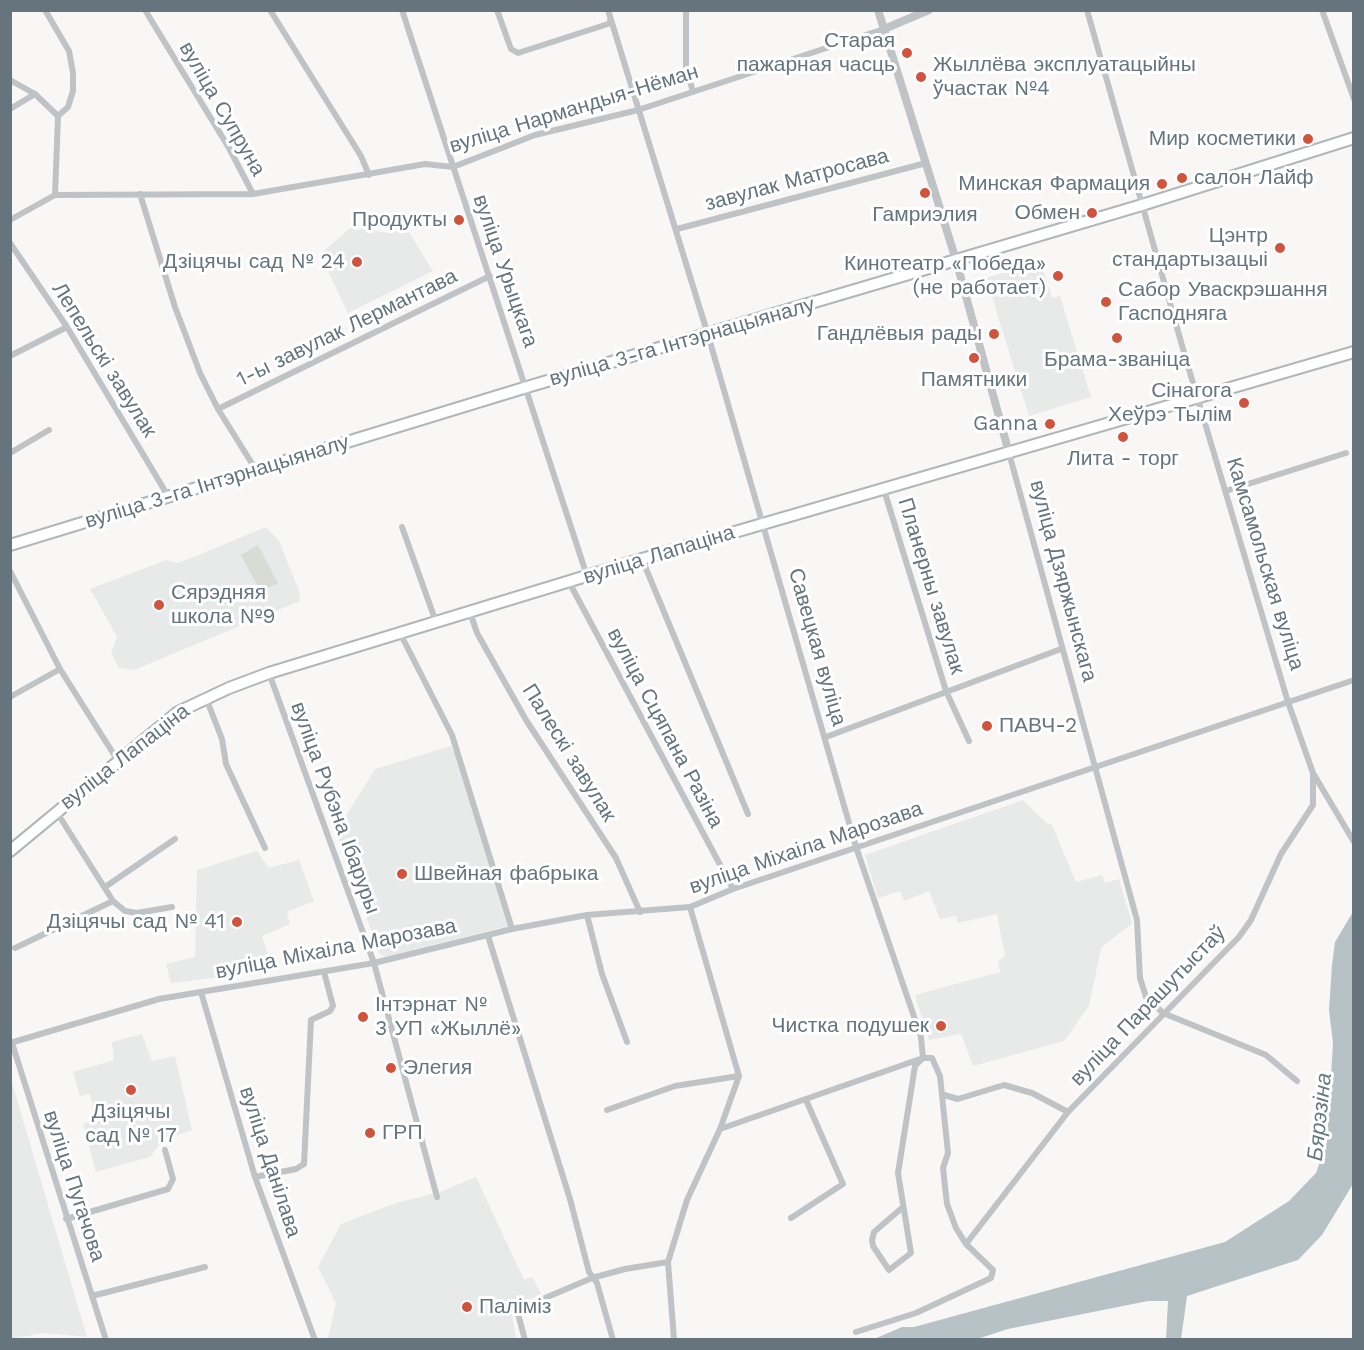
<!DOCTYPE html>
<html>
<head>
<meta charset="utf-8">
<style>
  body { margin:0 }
  #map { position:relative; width:1364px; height:1350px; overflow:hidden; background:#f8f7f5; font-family:"Work Sans",sans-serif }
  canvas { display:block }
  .frame { position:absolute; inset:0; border:12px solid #66757d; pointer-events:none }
</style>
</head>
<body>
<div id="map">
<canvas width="1364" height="1350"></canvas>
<div class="frame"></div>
</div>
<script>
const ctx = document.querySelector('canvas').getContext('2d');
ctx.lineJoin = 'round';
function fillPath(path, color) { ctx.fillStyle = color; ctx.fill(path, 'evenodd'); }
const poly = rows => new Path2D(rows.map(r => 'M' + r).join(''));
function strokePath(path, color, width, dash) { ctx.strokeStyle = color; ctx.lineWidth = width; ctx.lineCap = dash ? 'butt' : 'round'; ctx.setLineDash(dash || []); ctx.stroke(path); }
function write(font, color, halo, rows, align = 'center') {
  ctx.font = font + ' "Work Sans",sans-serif'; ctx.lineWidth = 6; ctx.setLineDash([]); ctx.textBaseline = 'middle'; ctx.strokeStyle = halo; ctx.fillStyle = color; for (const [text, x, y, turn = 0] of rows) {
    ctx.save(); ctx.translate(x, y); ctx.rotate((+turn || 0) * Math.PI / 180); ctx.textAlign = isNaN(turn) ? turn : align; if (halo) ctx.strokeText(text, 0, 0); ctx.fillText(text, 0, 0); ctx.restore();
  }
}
const built = poly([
  [353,226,355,231,361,229,390,233,407,229,433,271,348,313,320,254],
  [1040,261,1052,298,1060,296,1091,397,1029,416,986,278],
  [266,527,279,541,299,591,300,601,134,670,119,668,111,653,117,637,90,589,166,560,179,563],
  [451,746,457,757,508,926,385,957,379,953,336,832,375,769],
  [1023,800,1045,822,1052,825,1076,882,1102,875,1105,883,1119,879,1132,923,1101,948,1089,1006,1064,1041,973,1066,961,1034,929,1040,915,995,1000,972,998,961,1005,956,997,914,958,923,956,916,940,919,929,891,904,901,900,891,878,898,865,855],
  [257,851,269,868,299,860,314,901,287,912,290,924,262,936,273,971,171,983,166,964,195,957,197,870],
  [142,1034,152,1061,175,1056,192,1130,164,1139,150,1157,96,1172,83,1124,96,1120,90,1094,80,1096,73,1072,114,1060,112,1042],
  [10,1079,11,1079,87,1337,43,1333,11,1339],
  [476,1177,524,1280,532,1277,541,1294,511,1309,516,1339,328,1339,336,1303,318,1267,341,1224,396,1203,440,1192]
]);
const green = poly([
  [258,545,278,583,261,592,241,555]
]);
const water = poly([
  [1353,912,1353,1184,1322,1235,1298,1260,1187,1296,1181,1339,1166,1339,1168,1301,1148,1301,1008,1329,977,1339,874,1339,902,1327,914,1327,1225,1242,1289,1201,1316,1173,1327,1142,1333,1043,1329,1010,1332,965,1335,942]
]);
const minor = poly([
  [45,10,69,51,73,73,73,91,68,107,58,116,55,195],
  [145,10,229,148,253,194],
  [270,10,361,156,369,175],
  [402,10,587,576],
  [497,10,511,49,518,53,611,23,610,21],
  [608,10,708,335,856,847,921,1037,923,1058,932,1058,940,1076,948,1153,943,1168,947,1204,956,1228,966,1244,993,1270,991,1278,916,1313,856,1332],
  [686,10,686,67,693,92],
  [1087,10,1185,356,1288,702,1313,773,1354,842],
  [1322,10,1354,99],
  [10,80,35,94,58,116],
  [10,109,35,94],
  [140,194,175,307,200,373,218,409,256,470],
  [10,220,55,195,253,194,425,164,453,167,535,135,638,110,884,29],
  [677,229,926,163],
  [10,243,67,327,168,496],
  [10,356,67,327],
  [218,409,490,276],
  [10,453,49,430],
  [1009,453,1137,920,1140,978,1146,997,1163,1013,1266,1055,1297,1081],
  [884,490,946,691,969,741],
  [1226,491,1346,453],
  [402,527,436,622],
  [642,559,748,814],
  [10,571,60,669,118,761],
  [569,582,733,889],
  [470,612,477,633,526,720,616,858,640,912],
  [400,633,452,735,512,929],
  [269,673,374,963,437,1197],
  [10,697,60,669],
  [206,698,222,739,226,764,265,848],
  [826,737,1061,649],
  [56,811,113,901,125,911,137,913,172,907],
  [105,887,175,839],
  [587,915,602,974,627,1042],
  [488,936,570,1199,589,1272,597,1283,613,1340],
  [15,948,113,901],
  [201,992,255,1177,315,1340],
  [10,1043,159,999,374,963,512,929,587,915,690,907,733,889,1354,680],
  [12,1043,106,1340],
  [944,1095,958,1099,1004,1085,1032,1093,1068,1112],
  [607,1110,675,1086,739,1076],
  [720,1129,920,1059],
  [255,1177,296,1169,304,1164,311,1020,330,1011,333,1006,324,972],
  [903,1207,874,1232,872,1240,873,1246,889,1270,911,1253,898,1173,915,1066,923,1058],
  [791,1218,843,1184,806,1100],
  [66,1219,168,1189,173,1179,165,1150],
  [966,1244,1068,1112,1239,937,1251,920,1281,854,1313,805,1313,773],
  [92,1296,205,1267],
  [525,1340,517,1310,592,1278,625,1269,668,1262],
  [674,1340,668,1262,687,1200,720,1129,739,1076,690,907]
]);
const tertiary = poly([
  [878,10,956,260,1009,453],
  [884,29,929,10]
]);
const primary = poly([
  [10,545,527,387,1142,205,1354,138],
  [10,851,178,712,229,688,269,673,642,559,1354,352]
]);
const markers = [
  [907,53,6,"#d0543d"],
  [921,77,6,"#d0543d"],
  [1308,139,6,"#d0543d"],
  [1182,178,6,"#d0543d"],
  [1162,184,6,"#d0543d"],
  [925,193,6,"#d0543d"],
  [1092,213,6,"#d0543d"],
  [459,220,6,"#d0543d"],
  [1280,248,6,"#d0543d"],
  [357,262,6,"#d0543d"],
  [1058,276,6,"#d0543d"],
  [1106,302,6,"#d0543d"],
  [994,334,6,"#d0543d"],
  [1117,338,6,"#d0543d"],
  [974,358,6,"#d0543d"],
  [1244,403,6,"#d0543d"],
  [1050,424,6,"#d0543d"],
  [1123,437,6,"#d0543d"],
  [159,605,6,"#d0543d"],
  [987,726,6,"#d0543d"],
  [402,874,6,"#d0543d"],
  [237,922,6,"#d0543d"],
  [363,1017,6,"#d0543d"],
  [941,1026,6,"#d0543d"],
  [391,1068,6,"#d0543d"],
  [131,1090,6,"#d0543d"],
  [370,1133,6,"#d0543d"],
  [467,1307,6,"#d0543d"]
];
const poiNames = [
  ["Старая",895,41],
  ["пажарная часць",895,65],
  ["Жыллёва эксплуатацыйны",933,65,"left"],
  ["ўчастак №4",933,89,"left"],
  ["Мир косметики",1296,139],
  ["салон Лайф",1194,178,"left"],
  ["Минская Фармация",1150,184],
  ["Обмен",1080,213],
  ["Гамриэлия",925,215,"center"],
  ["Продукты",447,220],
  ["Цэнтр",1268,236],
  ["стандартызацыі",1268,260],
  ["Дзіцячы сад № 24",345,262],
  ["Кинотеатр «Победа»",1046,264],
  ["(не работает)",1046,288],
  ["Сабор Уваскрэшання",1118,290,"left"],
  ["Гасподняга",1118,314,"left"],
  ["Гандлёвыя рады",982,334],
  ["Брама-званіца",1117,360,"center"],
  ["Памятники",974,380,"center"],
  ["Сінагога",1232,391],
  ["Хеўрэ Тылім",1232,415],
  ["Ganna",1038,424],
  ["Лита - торг",1123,459,"center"],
  ["Сярэдняя",171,593,"left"],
  ["школа №9",171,617,"left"],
  ["ПАВЧ-2",999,726,"left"],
  ["Швейная фабрыка",414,874,"left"],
  ["Дзіцячы сад № 41",225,922],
  ["Інтэрнат №",375,1005,"left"],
  ["3 УП «Жыллё»",375,1029,"left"],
  ["Чистка подушек",929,1026],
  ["Элегия",403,1068,"left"],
  ["Дзіцячы",131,1112,"center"],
  ["сад № 17",131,1136,"center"],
  ["ГРП",382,1133,"left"],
  ["Паліміз",479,1307,"left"]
];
const streetNames = [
  ["вуліца Супруна",222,109,60],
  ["вуліца Нармандыя-Нёман",574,109,-17],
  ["завулак Матросава",797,180,-15],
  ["вуліца Урыцкага",505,271,71],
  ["1-ы завулак Лермантава",347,328,-26],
  ["вуліца 3-га Інтэрнацыяналу",682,342,-16],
  ["Лепельскі завулак",104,360,58],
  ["вуліца 3-га Інтэрнацыяналу",217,482,-17],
  ["вуліца Лапаціна",659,555,-17],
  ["Камсамольская вуліца",1265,564,73],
  ["вуліца Дзяржынскага",1063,581,75],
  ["Планерны завулак",931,586,73],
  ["Савецкая вуліца",817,647,74],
  ["вуліца Сцяпана Разіна",665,728,62],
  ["Палескі завулак",569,753,58],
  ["вуліца Лапаціна",125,757,-38],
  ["вуліца Рубэна Ібаруры",335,808,70],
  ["вуліца Міхаіла Марозава",806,848,-19],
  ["вуліца Міхаіла Марозава",336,949,-11],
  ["вуліца Парашутыстаў",1148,1006,-46],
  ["вуліца Данілава",270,1162,72],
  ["вуліца Пугачова",74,1186,72]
];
const waterNames = [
  ["Бярэзіна",1320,1117,-84]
];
fillPath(built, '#e8e9e9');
fillPath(green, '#d8dcd5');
fillPath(water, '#b6c2c5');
strokePath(primary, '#b1b6b9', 14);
strokePath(minor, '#bfc3c6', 6);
strokePath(tertiary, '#bfc3c6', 8);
strokePath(primary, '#fff', 10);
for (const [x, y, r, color] of markers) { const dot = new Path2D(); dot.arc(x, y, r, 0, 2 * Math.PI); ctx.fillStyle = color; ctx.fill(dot); strokePath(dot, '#fff', 2); }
write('21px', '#66757d', '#fff', poiNames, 'right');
write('21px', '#66757d', '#fff', streetNames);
write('italic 22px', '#667a7f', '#fff', waterNames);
</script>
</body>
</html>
